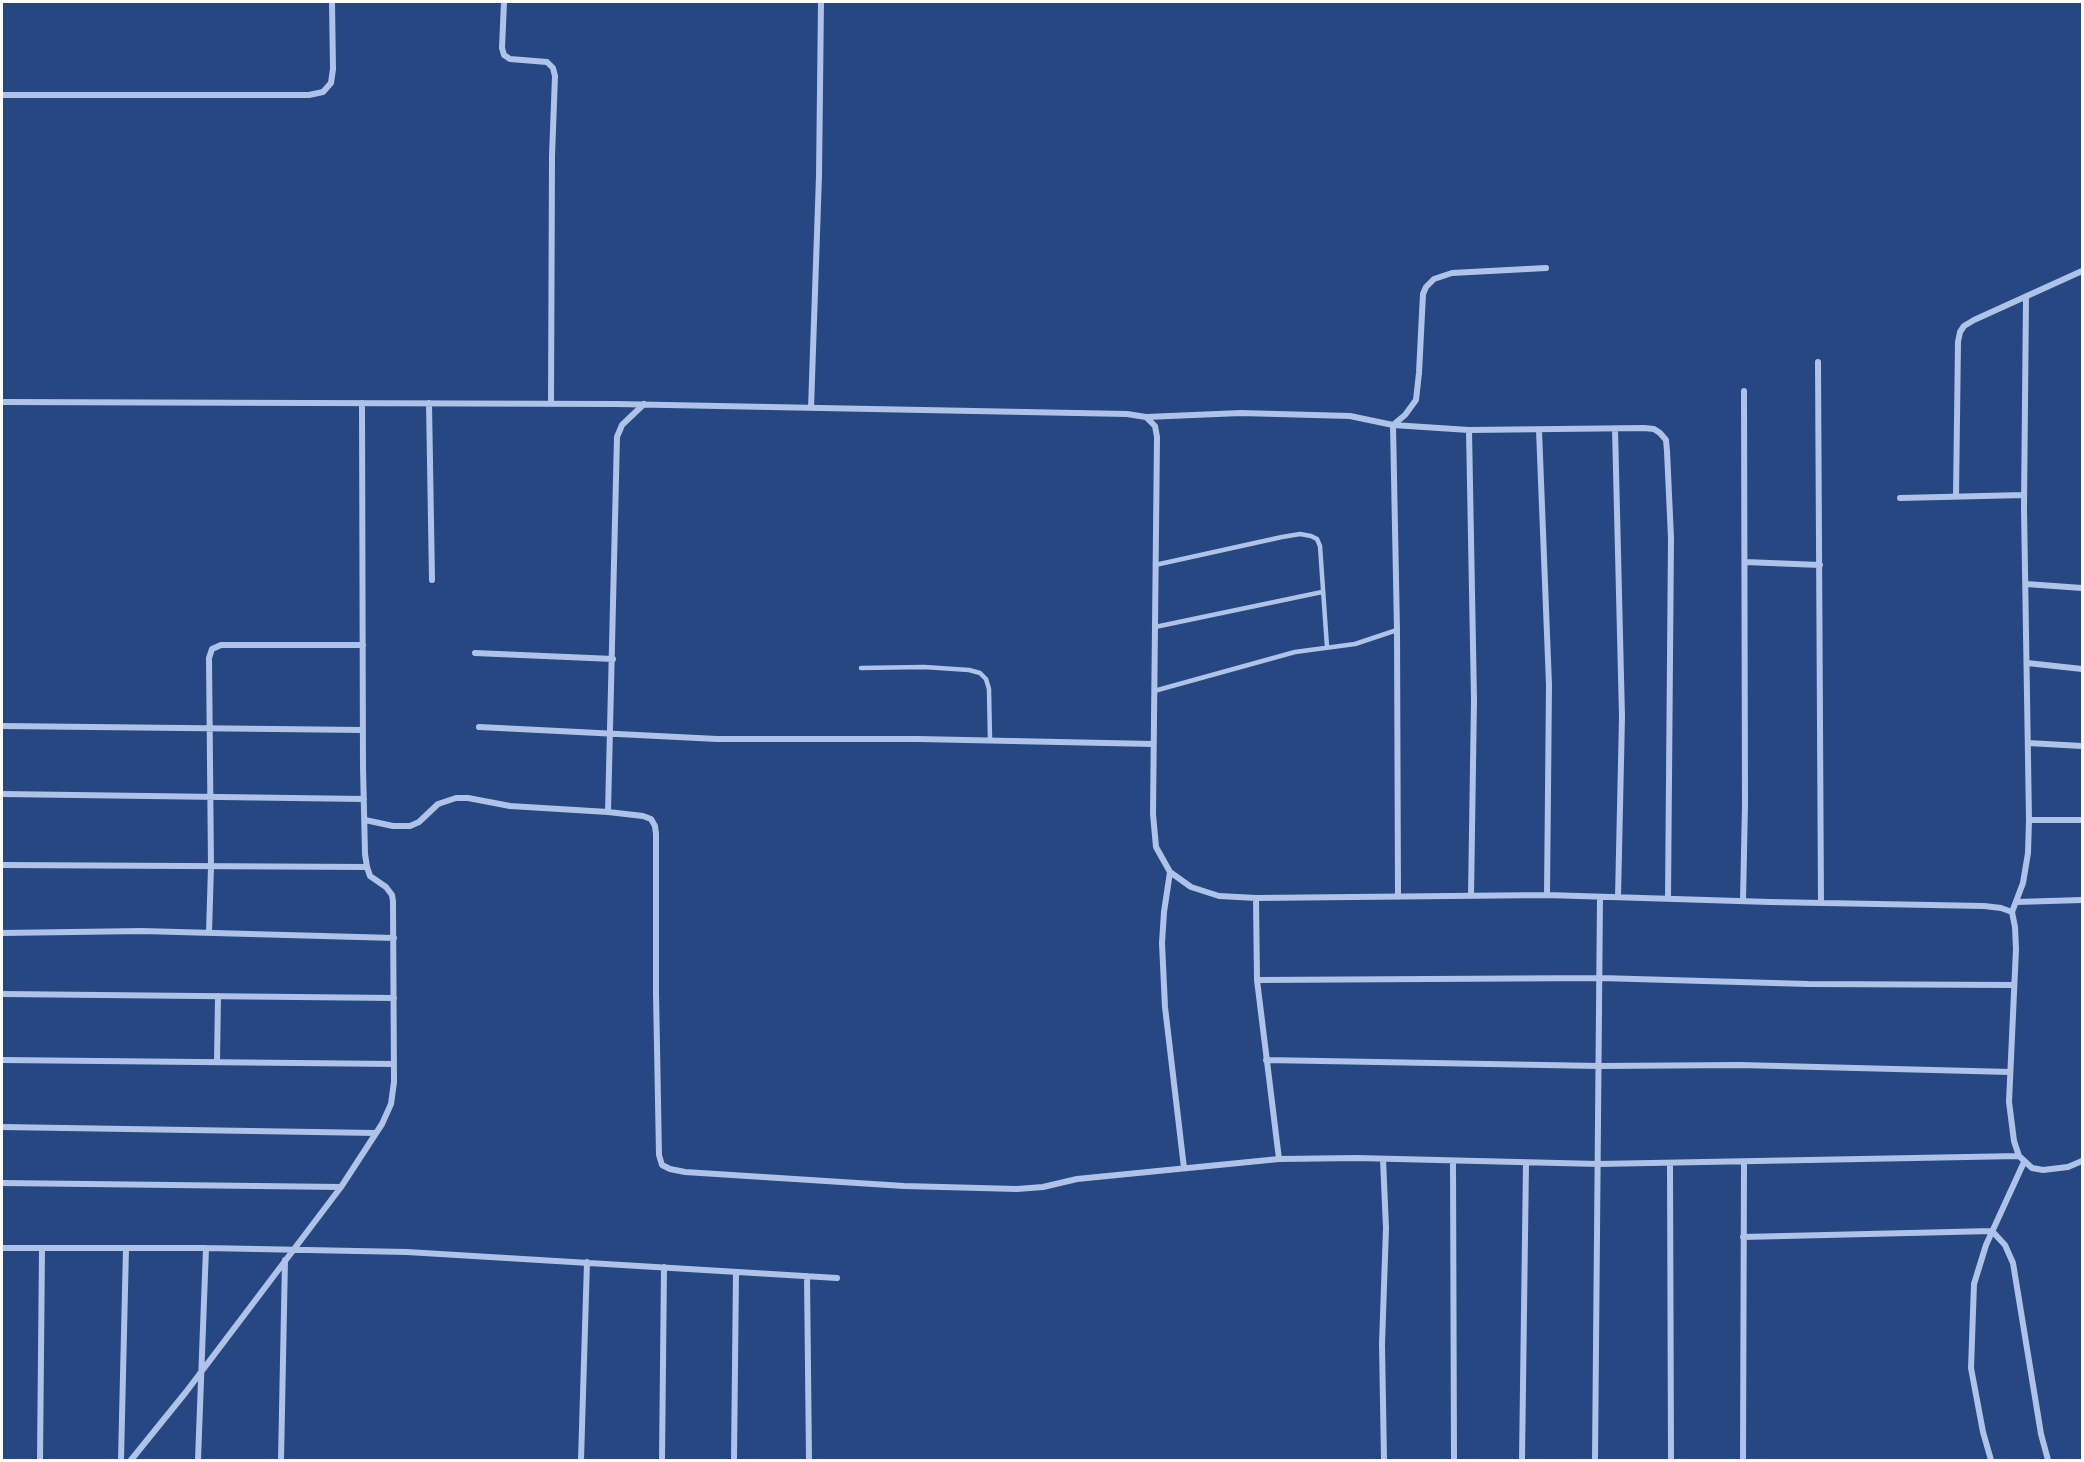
<!DOCTYPE html>
<html>
<head>
<meta charset="utf-8">
<style>
  body { margin:0 }
  #map { position:relative; width:2084px; height:1462px; overflow:hidden; background:#264782; font-family:"Space Grotesk",sans-serif }
  canvas { display:block }
  .frame { position:absolute; inset:0; border:3px solid #fff; pointer-events:none }
</style>
</head>
<body>
<div id="map">
<canvas width="2084" height="1462"></canvas>
<div class="frame"></div>
</div>
<script>
const ctx = document.querySelector('canvas').getContext('2d');
ctx.lineJoin = 'round';
const poly = rows => new Path2D(rows.map(r => 'M' + r).join(''));
function strokePath(path, color, width, dash) { ctx.strokeStyle = color; ctx.lineWidth = width; ctx.lineCap = dash ? 'butt' : 'round'; ctx.setLineDash(dash || []); ctx.stroke(path); }
const lane = poly([
  [1155,565,1282,537,1300,534,1311,536,1317,539,1320,546,1327,647],
  [1155,627,1322,592],
  [861,668,924,667,969,670,980,673,986,679,989,689,990,740],
  [1154,691,1295,652,1355,644,1397,630]
]);
const street = poly([
  [504,2,502,48,504,55,510,59,547,62,553,68,555,76,552,156,551,404],
  [2,95,309,95,323,92,331,83,333,69,332,2],
  [1818,362,1821,903],
  [2,402,616,404,1127,414,1146,417,1155,426,1157,437,1153,814,1156,847,1170,872,1191,887,1219,896,1256,898,1547,895,1770,902,1984,906,2001,908,2012,912,2015,927,2016,949,2009,1102,2014,1141,2019,1156,2032,1168,2043,1170,2068,1167,2082,1161],
  [429,403,432,580],
  [811,408,819,176,821,2],
  [1146,417,1241,413,1350,416,1393,425,1469,430,1644,428,1654,429,1660,433,1666,440,1667,451,1671,538,1668,899],
  [1615,429,1622,717,1618,897],
  [1469,430,1474,700,1471,896],
  [1539,430,1549,685,1547,895],
  [1956,496,1958,342,1960,332,1964,326,1974,320,2082,271],
  [1900,498,2024,495],
  [1745,562,1820,565],
  [2026,584,2082,588],
  [475,653,613,659],
  [2027,663,2082,669],
  [2,726,363,730],
  [479,727,717,739,918,739,1153,744],
  [2028,743,2082,746],
  [2,794,364,799],
  [608,812,617,437,622,425,644,404],
  [365,820,393,826,410,826,419,822,438,804,456,798,468,798,510,806,608,812,643,816,651,819,655,826,656,834,656,993,659,1155,662,1165,670,1169,685,1172,904,1186,1017,1189,1043,1187,1077,1179,1279,1159,1357,1158,1598,1164,2019,1156],
  [2029,820,2082,820],
  [2,865,367,867],
  [1170,872,1164,912,1162,943,1165,1007,1184,1168],
  [1398,897,1397,630,1393,425,1405,415,1416,400,1419,373,1423,294,1426,287,1434,279,1452,273,1546,268],
  [1256,898,1257,980,1279,1159],
  [1743,901,1745,804,1744,391],
  [2016,902,2082,900],
  [2012,912,2023,883,2028,853,2029,820,2024,508,2026,297],
  [209,932,211,867,209,658,212,649,221,645,363,645],
  [2,933,142,931,394,938],
  [1257,980,1600,978,1808,984,2014,985],
  [2,994,394,998],
  [2,1060,394,1064],
  [1266,1060,1599,1066,1740,1065,2010,1072],
  [217,1062,218,996],
  [2,1127,376,1133],
  [1383,1159,1386,1228,1382,1344,1384,1460],
  [1453,1161,1454,1460],
  [1670,1163,1671,1460],
  [2,1183,341,1187],
  [1743,1237,1992,1231,2005,1245,2013,1263,2041,1434,2048,1460],
  [2,1248,206,1248,407,1252,837,1278],
  [807,1276,809,1460],
  [40,1460,42,1248],
  [121,1460,126,1248],
  [131,1460,186,1392,341,1187,382,1124,391,1104,394,1082,393,901,392,895,386,887,370,876,367,867,365,854,363,767,362,403],
  [198,1460,206,1248],
  [281,1460,285,1260],
  [581,1460,587,1262],
  [662,1460,664,1267],
  [734,1460,736,1272],
  [1522,1460,1526,1163],
  [1595,1460,1600,897],
  [1743,1460,1744,1162],
  [1991,1460,1983,1432,1971,1368,1974,1284,1986,1245,2024,1162]
]);
strokePath(lane, '#aec3e7', 4.5);
strokePath(street, '#aec3e7', 6);
</script>
</body>
</html>
